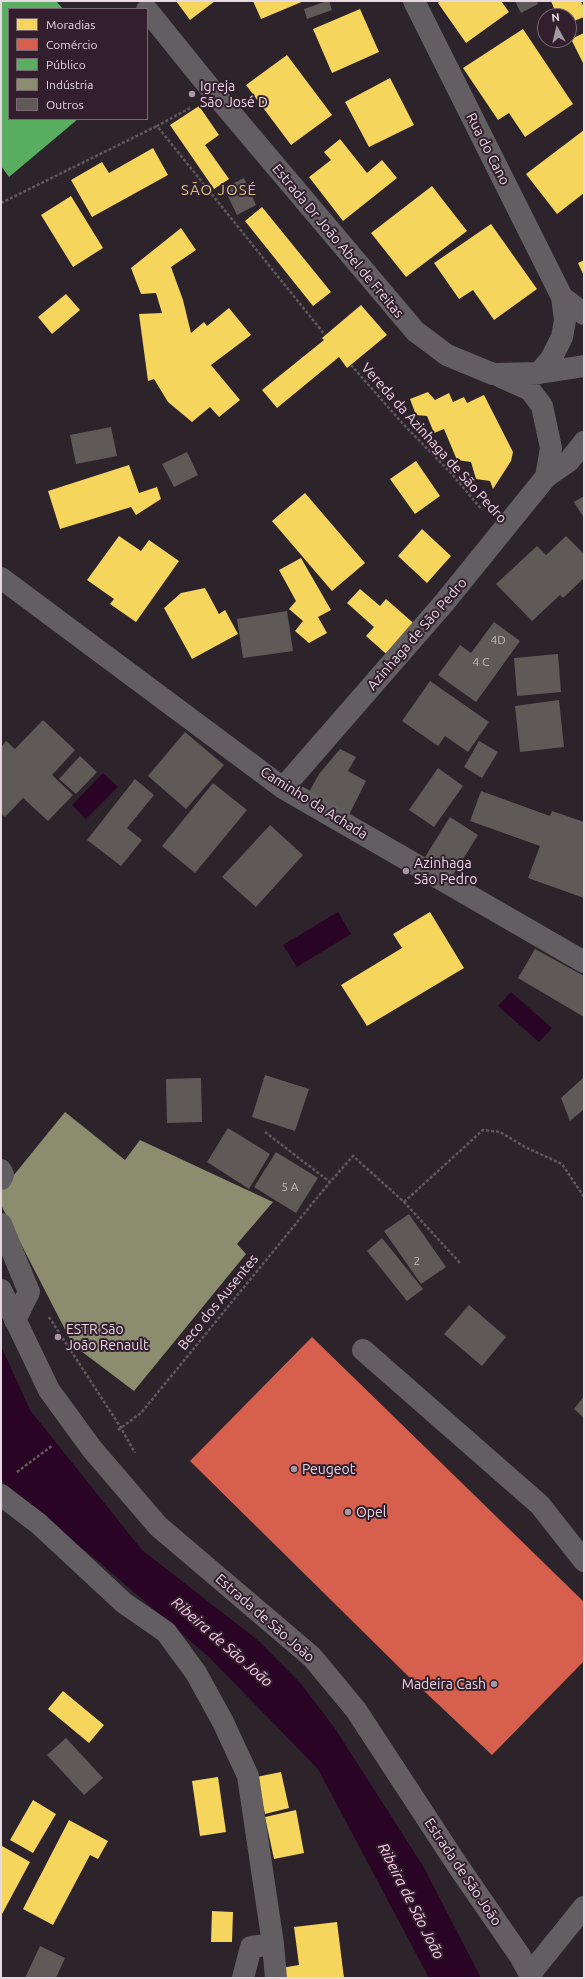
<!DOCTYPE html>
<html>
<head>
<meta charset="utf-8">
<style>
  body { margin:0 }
  #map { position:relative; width:585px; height:1979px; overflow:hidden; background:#2d232b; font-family:Ubuntu,sans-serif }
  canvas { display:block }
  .frame { position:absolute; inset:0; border:2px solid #e6d9e2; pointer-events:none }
  .legend { position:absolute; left:8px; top:8px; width:140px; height:112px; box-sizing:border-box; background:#321e2d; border:1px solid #7a6975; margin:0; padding:5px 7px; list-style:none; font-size:12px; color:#e6d9e2 }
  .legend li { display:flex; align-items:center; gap:8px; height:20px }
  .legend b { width:20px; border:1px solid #7a6975 }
  .north { position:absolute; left:537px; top:8px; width:40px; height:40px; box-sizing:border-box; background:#321e2d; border:1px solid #7a6975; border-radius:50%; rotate:352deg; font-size:11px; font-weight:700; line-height:16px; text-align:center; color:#e6d9e2 }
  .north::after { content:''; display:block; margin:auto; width:14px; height:18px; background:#a599a2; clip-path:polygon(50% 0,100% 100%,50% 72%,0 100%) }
</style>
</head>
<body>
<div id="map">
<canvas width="585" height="1979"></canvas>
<div class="frame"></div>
<ul class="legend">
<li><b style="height:11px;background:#f6d55c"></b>Moradias</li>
<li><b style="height:11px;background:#d6604d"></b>Comércio</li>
<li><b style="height:11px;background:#5aae61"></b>Público</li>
<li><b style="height:11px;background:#8c8c6e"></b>Indústria</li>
<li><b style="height:11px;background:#5f5a58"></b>Outros</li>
</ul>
<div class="north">N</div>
</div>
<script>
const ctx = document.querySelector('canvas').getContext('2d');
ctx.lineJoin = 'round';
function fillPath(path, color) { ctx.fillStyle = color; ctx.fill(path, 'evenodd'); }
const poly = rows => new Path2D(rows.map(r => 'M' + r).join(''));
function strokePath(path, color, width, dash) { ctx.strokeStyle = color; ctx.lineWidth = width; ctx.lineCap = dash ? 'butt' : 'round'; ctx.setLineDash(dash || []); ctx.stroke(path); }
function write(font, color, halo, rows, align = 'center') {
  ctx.font = font + ' Ubuntu,sans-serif'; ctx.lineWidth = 4; ctx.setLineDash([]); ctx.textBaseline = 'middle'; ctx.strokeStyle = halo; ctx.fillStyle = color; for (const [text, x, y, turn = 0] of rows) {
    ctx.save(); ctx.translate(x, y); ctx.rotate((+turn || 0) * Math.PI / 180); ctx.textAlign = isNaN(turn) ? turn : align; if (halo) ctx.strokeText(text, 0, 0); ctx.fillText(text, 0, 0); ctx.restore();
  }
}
const water = poly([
  [103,773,118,787,86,819,72,805],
  [338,912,351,934,297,967,283,945],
  [511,992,552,1028,539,1042,498,1006],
  [1,1346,30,1410,142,1550,260,1642,302,1685,334,1727,423,1866,481,1978,429,1978,318,1769,210,1658,98,1561,10,1491,1,1479]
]);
const homes = poly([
  [176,1,215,1,190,20],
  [253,1,304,1,261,19],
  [440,1,501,1,509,12,466,43,438,3],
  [551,1,581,1,584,8,584,17,569,23,569,16,557,16],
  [360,9,379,52,332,73,313,29],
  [523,29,573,104,525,137,509,113,498,120,463,68],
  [584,33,584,65,571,39],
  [287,55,332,115,291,145,246,85],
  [390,78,414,125,369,147,345,102],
  [199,106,219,135,205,145,229,179,214,189,170,125],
  [584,130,584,193,557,214,526,174],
  [340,139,367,173,382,160,397,178,343,221,309,177,331,160,324,152],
  [153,148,168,175,92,217,71,180,102,162,109,173],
  [432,186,467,231,406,277,371,233],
  [71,196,103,248,73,267,41,215],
  [262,207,331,292,313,306,245,221],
  [491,224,537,289,494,320,473,290,459,299,434,263],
  [181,228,196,250,171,267,183,300,191,333,204,322,207,326,229,308,251,335,211,365,240,400,219,417,210,407,192,422,168,402,154,379,148,381,139,314,162,313,156,293,141,294,131,268],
  [584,260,584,276,578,263],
  [66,294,80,310,52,334,38,317],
  [361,305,387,335,347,368,339,357,277,408,262,390,324,340,322,338],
  [428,392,435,400,449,393,453,402,464,397,467,403,484,395,513,452,511,461,493,489,490,481,476,479,471,462,457,460,444,429,434,433,427,416,416,415,410,399],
  [416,461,440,496,415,514,390,479],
  [129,465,139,493,157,487,161,499,136,515,131,507,60,529,48,491],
  [305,493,365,563,332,591,272,521],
  [422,529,451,556,427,583,398,556],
  [119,536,141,551,149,540,179,561,136,622,110,604,114,599,87,580],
  [301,558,331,610,318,617,327,633,309,643,295,631,303,621,289,609,296,601,279,570],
  [205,588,219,614,225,610,238,634,192,659,164,608,181,593],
  [360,589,380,606,386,599,419,628,392,659,366,636,374,627,347,603],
  [430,912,464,968,367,1026,341,985,402,948,393,934],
  [63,1691,104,1725,89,1743,48,1709],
  [281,1772,289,1808,265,1814,256,1777],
  [218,1777,226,1832,200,1836,192,1781],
  [33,1800,56,1814,33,1853,10,1840],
  [296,1810,304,1853,274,1859,265,1817],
  [69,1820,108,1841,98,1859,90,1855,53,1925,23,1909],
  [2,1846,30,1862,1,1916,1,1848],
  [212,1911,233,1912,232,1942,211,1942],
  [337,1922,344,1978,282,1978,281,1968,299,1965,294,1927]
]);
const shops = poly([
  [312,1337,584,1602,584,1661,492,1755,407,1675,190,1461]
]);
const public = poly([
  [1,1,56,1,63,9,9,9,9,119,78,119,9,177,1,166]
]);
const industry = poly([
  [65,1112,125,1160,140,1140,273,1202,237,1244,246,1254,134,1391,73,1345,1,1205,1,1191]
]);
const building = poly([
  [327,1,329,1,332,10,307,19,304,9],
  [515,1,537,1,538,4,521,13],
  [244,178,256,205,237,215,224,188],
  [111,427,117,456,76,464,70,435],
  [187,452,198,475,174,487,162,464],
  [584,496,584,518,574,502],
  [566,536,584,554,584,578,563,598,560,595,532,621,496,584,537,546,546,555],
  [287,611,293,651,243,658,237,619],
  [494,622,520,641,476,702,438,675,460,645,471,653],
  [558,654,561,692,517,696,514,658],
  [430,681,489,722,468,752,445,736,438,746,402,721],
  [559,700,564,747,520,752,515,706],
  [43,720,75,750,52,775,73,795,48,821,23,798,5,817,1,813,1,744,2,746,6,741,15,749],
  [185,732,224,765,186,809,148,776],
  [479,741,498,752,482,778,464,767],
  [340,749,356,757,348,771,366,781,349,815,309,792,319,774],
  [80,756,97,772,76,794,59,779],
  [438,768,463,786,434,827,409,810],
  [135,779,154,795,127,828,142,840,121,866,87,840],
  [213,783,247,810,195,873,162,846],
  [481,791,550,816,552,811,584,822,584,898,528,878,540,846,470,821],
  [450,817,478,835,453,875,425,857],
  [270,825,303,855,256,907,222,877],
  [535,949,584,976,584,1017,518,978],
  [265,1075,309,1089,295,1131,252,1117],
  [584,1077,584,1109,570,1121,561,1098],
  [201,1078,202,1122,167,1123,166,1079],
  [228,1128,270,1154,249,1189,207,1162],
  [276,1152,318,1178,296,1213,254,1187],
  [409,1214,446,1267,421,1284,384,1231],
  [382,1238,423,1289,407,1301,367,1251],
  [469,1305,506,1337,482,1366,444,1334],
  [584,1396,584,1418,574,1409],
  [66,1738,103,1778,84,1795,47,1755],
  [40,1946,65,1958,56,1978,25,1978]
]);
const path = poly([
  [190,108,157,126,325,335],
  [1,203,157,126],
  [351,365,404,425,451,473,482,510],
  [265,1132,330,1182],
  [404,1202,483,1130,500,1132,525,1147,562,1164,584,1197],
  [49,1317,121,1428,135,1453],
  [118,1430,141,1413,330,1182,353,1156,404,1202,460,1263],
  [17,1472,53,1445]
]);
const minor = poly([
  [414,1,562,297,565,320,562,337,551,359,539,373],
  [147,10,214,93,415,331,447,355,493,374,539,373,584,366],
  [562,297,584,314],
  [501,377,530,390,542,406,551,448,546,477],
  [1,578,283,788,584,962],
  [283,788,444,603,546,477,569,461,584,442],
  [1,1170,3,1175,1,1179],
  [1,1224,29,1292,15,1320],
  [363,1350,540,1505,584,1561],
  [1,1495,39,1524,124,1603,166,1632,196,1673,223,1722,248,1776,273,1944,276,1978],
  [530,1974,584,1907],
  [243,1978,251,1947,273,1944]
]);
const major = poly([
  [1,1290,49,1390,92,1449,158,1526,312,1657,356,1710,458,1866,520,1956,532,1978]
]);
const markers = [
  [192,94,4,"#a599a2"],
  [406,871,4,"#a599a2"],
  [58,1337,4,"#a599a2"],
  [294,1469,4,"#a599a2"],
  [348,1512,4,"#a599a2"],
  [494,1684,4,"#a599a2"]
];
const numberNames = [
  ["4D",498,640],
  ["4 C",481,662],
  ["5 A",290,1187],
  ["2",417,1261]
];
const poiNames = [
  ["Igreja",200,86],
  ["São José D",200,102],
  ["Azinhaga",414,863],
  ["São Pedro",414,879],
  ["ESTR São",66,1329],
  ["João Renault",66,1345],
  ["Peugeot",302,1469],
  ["Opel",356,1512],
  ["Madeira Cash",486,1684,"right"]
];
const streetNames = [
  ["Rua do Cano",488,149,63],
  ["Estrada Dr João Abel de Freitas",338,241,50],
  ["Vereda da Azinhaga de São Pedro",434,443,48],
  ["Azinhaga de São Pedro",417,634,-49],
  ["Caminho da Achada",314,803,32],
  ["Beco dos Ausentes",218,1302,-51],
  ["Estrada de São João",265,1618,41],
  ["Estrada de São João",463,1872,56]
];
const neighbourhoodNames = [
  ["SÃO JOSÉ",219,190]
];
const waterNames = [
  ["Ribeira de São João",222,1642,41],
  ["Ribeira de São João",411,1901,63]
];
fillPath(water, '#2a0424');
fillPath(homes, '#f6d55c');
fillPath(shops, '#d6604d');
fillPath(public, '#5aae61');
fillPath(industry, '#8c8c6e');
fillPath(building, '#5f5a58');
strokePath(path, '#605a5f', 2.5, [3, 2]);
strokePath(minor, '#625e61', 22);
strokePath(major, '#645e62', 22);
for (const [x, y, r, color] of markers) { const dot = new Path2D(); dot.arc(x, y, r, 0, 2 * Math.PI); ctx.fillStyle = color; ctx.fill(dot); strokePath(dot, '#321e2d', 1.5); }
write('12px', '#c4b9c0', null, numberNames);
write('14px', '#e6d9e2', '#321e2d', poiNames, 'left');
write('14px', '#e6d9e2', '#321e2d', streetNames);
ctx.letterSpacing = '1px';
write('15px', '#d1c779', '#321e2d', neighbourhoodNames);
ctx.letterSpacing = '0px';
write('italic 15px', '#f8c9eb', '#321e2d', waterNames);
</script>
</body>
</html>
